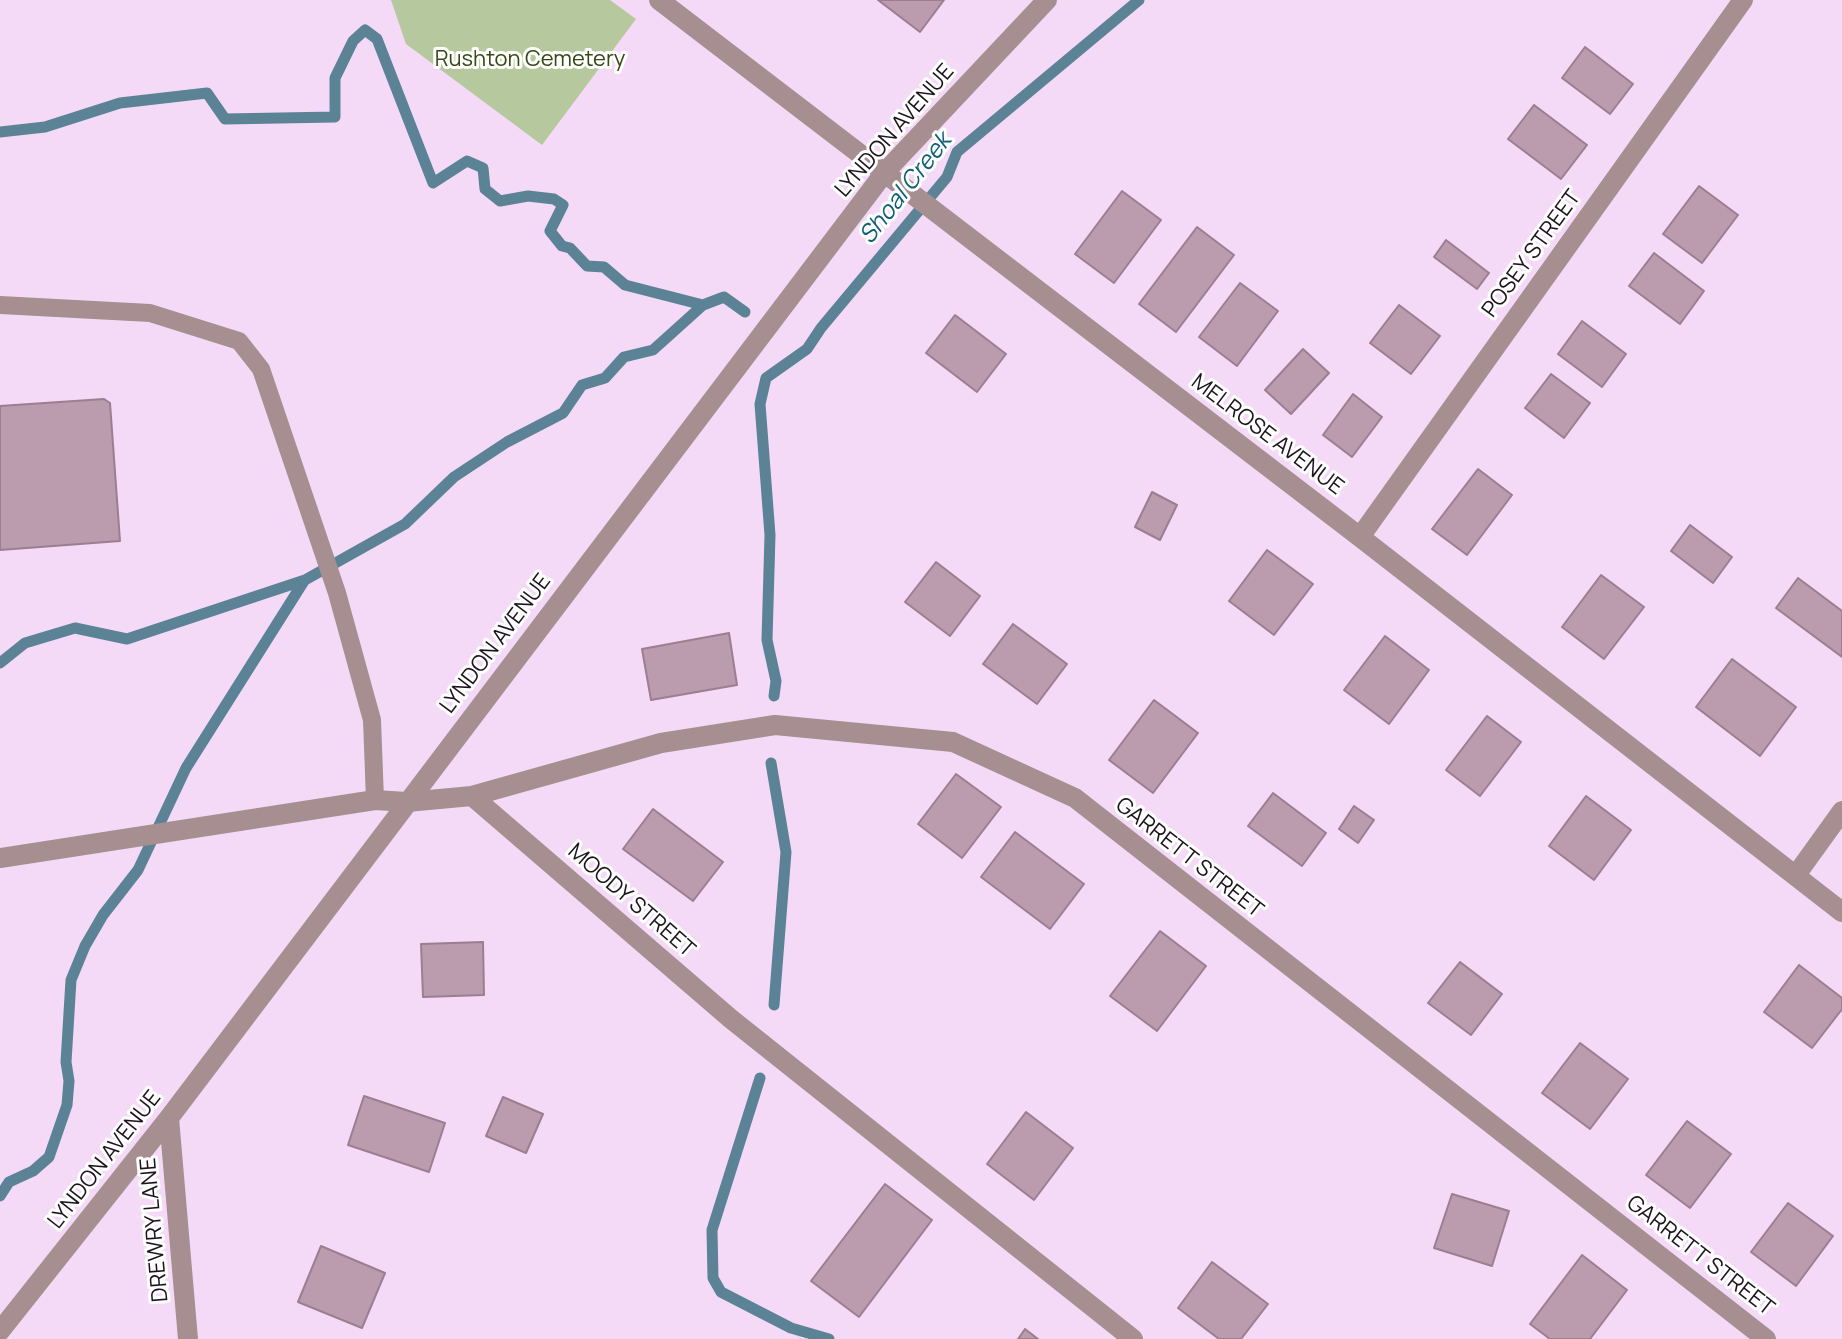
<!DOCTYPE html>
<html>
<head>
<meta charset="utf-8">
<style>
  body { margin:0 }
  canvas { display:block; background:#f4daf6 }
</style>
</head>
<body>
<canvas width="1842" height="1339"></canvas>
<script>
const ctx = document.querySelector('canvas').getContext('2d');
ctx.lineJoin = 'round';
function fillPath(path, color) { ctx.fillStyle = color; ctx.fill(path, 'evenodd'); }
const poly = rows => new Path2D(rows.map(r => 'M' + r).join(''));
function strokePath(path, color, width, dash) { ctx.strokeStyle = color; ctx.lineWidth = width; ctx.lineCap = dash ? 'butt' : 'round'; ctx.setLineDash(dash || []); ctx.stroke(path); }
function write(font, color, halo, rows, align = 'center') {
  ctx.font = font + ' Manrope,sans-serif'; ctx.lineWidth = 6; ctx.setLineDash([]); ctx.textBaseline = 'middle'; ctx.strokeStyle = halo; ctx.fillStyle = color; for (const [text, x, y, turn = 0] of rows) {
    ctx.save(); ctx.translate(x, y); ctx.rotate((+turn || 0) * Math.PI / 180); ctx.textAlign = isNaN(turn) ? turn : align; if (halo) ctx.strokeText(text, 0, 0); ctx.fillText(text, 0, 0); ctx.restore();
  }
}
const green = poly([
  [391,0,610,0,636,19,542,145,406,44]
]);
const stream = poly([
  [0,132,45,127,120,103,207,93,225,119,335,117,335,78,353,41,365,30,377,39,433,183,467,161,483,168,485,189,500,201,528,196,554,199,563,205,550,231,562,246,570,248,587,266,604,267,625,285,703,305,724,297,745,312],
  [0,663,25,643,75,628,127,639,305,580,405,524,454,477,507,442,563,413,582,385,605,378,624,357,653,350,703,305],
  [774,696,776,681,767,640,770,535,760,404,766,378,807,349,821,328,947,177,957,152,1139,0],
  [771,763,786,852,774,1005],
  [760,1078,712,1230,713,1278,721,1292,791,1328,829,1339],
  [0,1196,9,1182,33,1171,49,1157,67,1105,69,1081,66,1062,71,980,85,946,103,915,138,870,186,768,304,581]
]);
const building = poly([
  [878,0,944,0,920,32,878,0],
  [1585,47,1633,84,1610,114,1562,78,1585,47],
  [1534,105,1587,145,1561,179,1508,139,1534,105],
  [1699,186,1738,215,1702,263,1663,234,1699,186],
  [1122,191,1161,220,1114,283,1075,254,1122,191],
  [1197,227,1234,255,1176,332,1139,304,1197,227],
  [1446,240,1489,273,1477,289,1434,257,1446,240],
  [1654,253,1704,291,1680,324,1629,286,1654,253],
  [1240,283,1278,311,1237,366,1199,337,1240,283],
  [1399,305,1440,336,1411,374,1370,343,1399,305],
  [955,315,1006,354,977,392,926,353,955,315],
  [1582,321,1626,354,1602,387,1558,354,1582,321],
  [1303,349,1329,373,1291,414,1265,390,1303,349],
  [1551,374,1590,403,1564,438,1525,408,1551,374],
  [1353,394,1382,417,1352,457,1323,435,1353,394],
  [104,399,110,403,120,541,0,550,0,406,104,399],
  [1478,469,1512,495,1467,555,1432,529,1478,469],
  [1152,492,1177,505,1160,540,1135,527,1152,492],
  [1690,525,1732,557,1713,583,1671,551,1690,525],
  [1267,550,1313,584,1274,635,1229,601,1267,550],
  [936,562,980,596,950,636,905,602,936,562],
  [1601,575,1644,607,1604,659,1562,627,1601,575],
  [1798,578,1842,611,1842,657,1776,608,1798,578],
  [1013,624,1067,664,1037,704,983,664,1013,624],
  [729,633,737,685,651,700,642,649,729,633],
  [1385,636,1429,670,1389,724,1344,690,1385,636],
  [1732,659,1796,707,1760,756,1696,707,1732,659],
  [1154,700,1198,733,1153,793,1109,760,1154,700],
  [1487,716,1521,742,1480,796,1446,770,1487,716],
  [956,774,1001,807,962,858,918,824,956,774],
  [1273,793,1326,833,1302,866,1248,826,1273,793],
  [1586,796,1631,830,1594,880,1549,846,1586,796],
  [1354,806,1374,820,1358,843,1339,829,1354,806],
  [653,809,723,862,693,901,623,849,653,809],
  [1015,832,1084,884,1050,929,981,877,1015,832],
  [1160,931,1206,966,1157,1031,1110,996,1160,931],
  [483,942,484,995,423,997,421,944,483,942],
  [1460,962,1502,994,1471,1035,1428,1003,1460,962],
  [1799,965,1842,998,1842,1009,1812,1048,1764,1012,1799,965],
  [1580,1043,1628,1079,1590,1129,1542,1093,1580,1043],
  [364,1096,445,1123,429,1172,348,1145,364,1096],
  [503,1097,543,1114,526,1153,486,1136,503,1097],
  [1026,1112,1073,1148,1034,1200,987,1164,1026,1112],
  [1687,1121,1731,1154,1690,1208,1646,1175,1687,1121],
  [885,1184,932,1220,859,1317,811,1281,885,1184],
  [1452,1194,1509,1211,1492,1266,1434,1248,1452,1194],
  [1788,1203,1833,1236,1796,1286,1751,1252,1788,1203],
  [321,1246,385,1273,362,1328,298,1302,321,1246],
  [1582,1255,1627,1290,1590,1339,1550,1339,1530,1324,1582,1255],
  [1212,1262,1268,1304,1241,1339,1219,1339,1178,1308,1212,1262],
  [1025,1329,1038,1339,1018,1339,1025,1329]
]);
const service = poly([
  [0,305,150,313,239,341,261,369,337,593,372,720,375,800]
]);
const minor = poly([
  [659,0,1360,537,1842,912],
  [1360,537,1743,0],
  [472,796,661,743,775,725,953,742,1075,798,1766,1339],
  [0,858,375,800,407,802,472,796,731,1019,1133,1339],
  [1796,875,1842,811],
  [169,1118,188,1339],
  [0,1331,169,1118,885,172,1047,0]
]);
const parkNames = [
  ["Rushton Cemetery",530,60]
];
const streetNames = [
  ["LYNDON AVENUE",895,131,-49],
  ["POSEY STREET",1532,254,-54],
  ["MELROSE AVENUE",1267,435,37],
  ["LYNDON AVENUE",496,644,-53],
  ["GARRETT STREET",1189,858,38],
  ["MOODY STREET",631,901,41],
  ["LYNDON AVENUE",105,1160,-52],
  ["DREWRY LANE",155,1230,-95],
  ["GARRETT STREET",1700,1256,38]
];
const waterNames = [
  ["Shoal Creek",906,189,-52]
];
fillPath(green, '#b6c89e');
strokePath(stream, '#5c8395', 11);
fillPath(building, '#bb9bae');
strokePath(building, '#9d7e91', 2);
strokePath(service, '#a78e90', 18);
strokePath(minor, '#a78e90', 20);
write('22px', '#364814', '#fff', parkNames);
write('22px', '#1c131d', '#fff', streetNames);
write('italic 24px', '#0f5e75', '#fff', waterNames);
</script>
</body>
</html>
